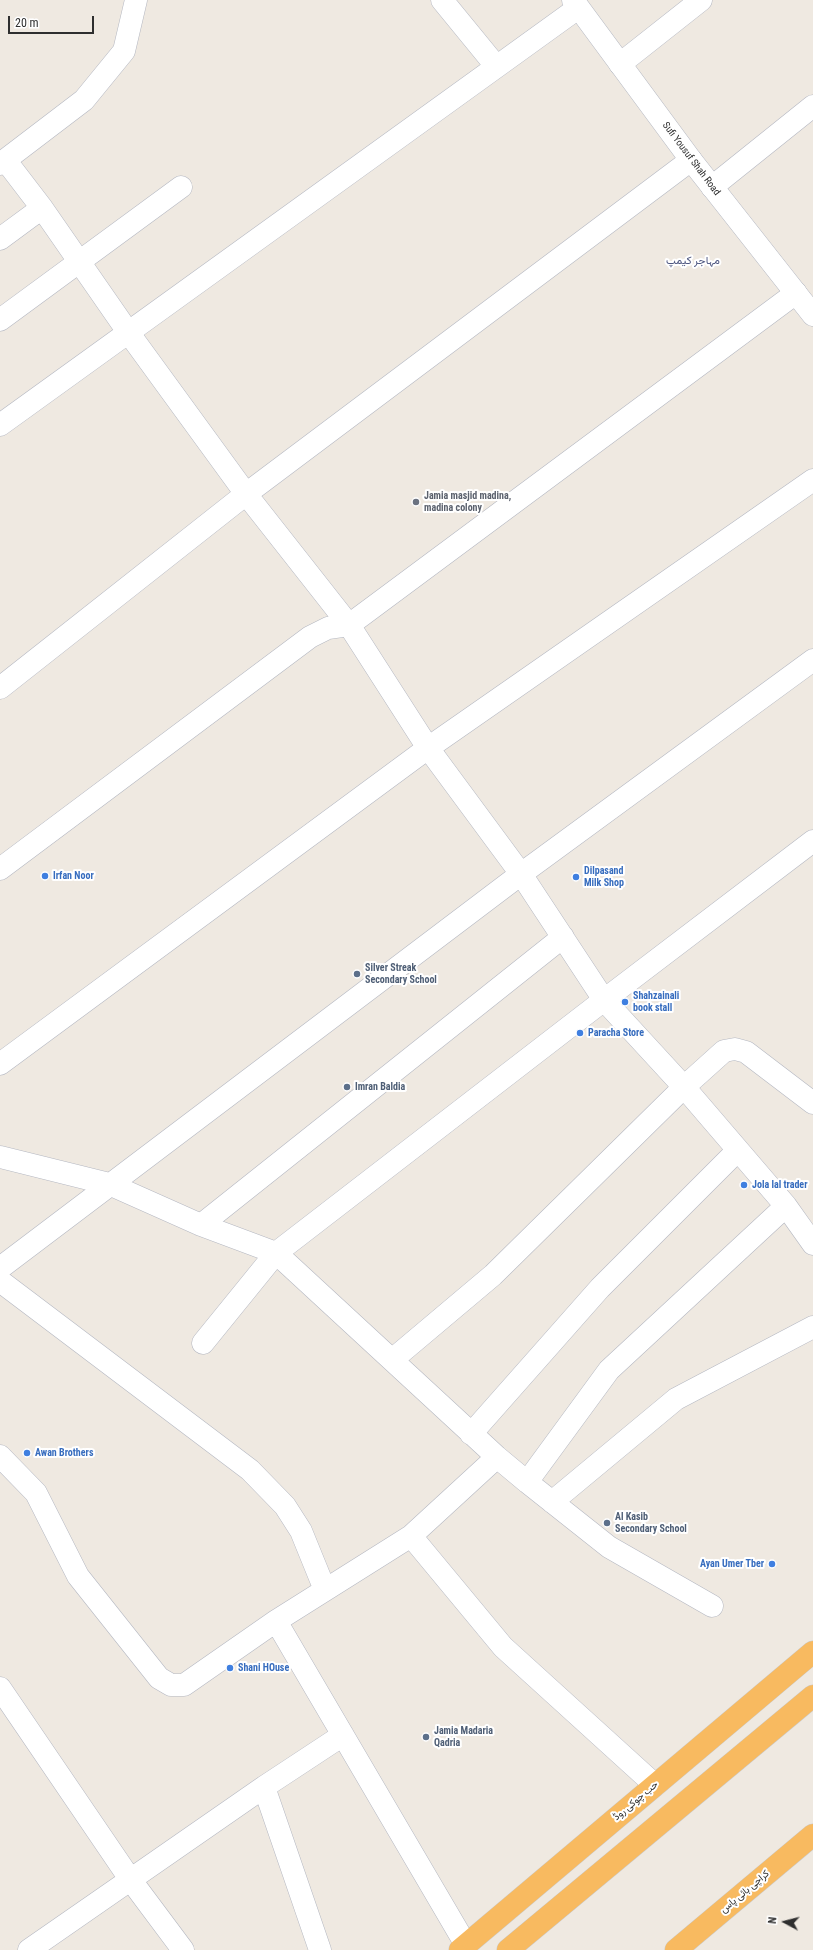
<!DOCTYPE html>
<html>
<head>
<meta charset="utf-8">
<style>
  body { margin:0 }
  #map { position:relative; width:813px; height:1950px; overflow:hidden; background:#efe9e1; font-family:"Roboto Condensed",sans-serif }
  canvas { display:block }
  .north { position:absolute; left:765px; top:1902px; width:40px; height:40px; -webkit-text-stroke:3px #fff; paint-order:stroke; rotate:277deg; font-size:11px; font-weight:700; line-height:16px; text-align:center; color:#2e2e2e }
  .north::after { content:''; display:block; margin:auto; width:14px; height:18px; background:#2e2e2e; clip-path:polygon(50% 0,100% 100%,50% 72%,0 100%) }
  .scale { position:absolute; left:8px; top:16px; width:86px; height:18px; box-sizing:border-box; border:2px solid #2e2e2e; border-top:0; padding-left:5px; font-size:12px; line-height:14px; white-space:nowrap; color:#2e2e2e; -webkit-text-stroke:3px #fff; paint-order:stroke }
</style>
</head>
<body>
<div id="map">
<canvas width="813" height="1950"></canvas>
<div class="north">N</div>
<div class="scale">20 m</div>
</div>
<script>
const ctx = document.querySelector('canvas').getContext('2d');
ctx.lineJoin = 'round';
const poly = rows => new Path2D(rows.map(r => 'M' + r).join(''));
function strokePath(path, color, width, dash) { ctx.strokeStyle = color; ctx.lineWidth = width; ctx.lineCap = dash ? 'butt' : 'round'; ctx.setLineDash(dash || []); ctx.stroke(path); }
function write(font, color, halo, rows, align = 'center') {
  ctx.font = font + ' "Roboto Condensed",Vazirmatn,sans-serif'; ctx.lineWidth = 4; ctx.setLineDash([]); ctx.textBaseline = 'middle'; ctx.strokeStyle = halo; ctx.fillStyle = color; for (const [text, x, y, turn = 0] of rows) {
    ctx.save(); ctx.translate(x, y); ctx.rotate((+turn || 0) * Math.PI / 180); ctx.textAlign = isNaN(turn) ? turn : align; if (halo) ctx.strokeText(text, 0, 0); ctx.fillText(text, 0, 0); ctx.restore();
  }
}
const minor = poly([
  [442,0,496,66],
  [620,64,701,0],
  [6,161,42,208,128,332,246,494,349,625,428,748,521,874,604,1000,684,1087,786,1206,813,1244],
  [0,164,84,100,124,51,136,0],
  [712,187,813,106],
  [0,239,42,208],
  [0,320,181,187],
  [0,425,578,8],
  [0,688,246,494,691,160],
  [0,869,310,637,328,628,349,625,796,293],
  [0,1064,428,748,813,480],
  [0,1157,109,1184,201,1225,276,1253,497,1457,527,1482,609,1547,712,1606],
  [201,1225,563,937],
  [0,1268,521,874,813,660],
  [0,1281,250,1470,285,1506,301,1531,325,1590],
  [203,1343,276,1253,604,1000,813,841],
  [392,1360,493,1275,684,1087,724,1051,735,1049,746,1052,813,1103],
  [471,1434,600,1288,738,1150],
  [0,1456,36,1493,78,1576,159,1678,171,1685,184,1685,276,1621,411,1536,497,1457],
  [527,1482,609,1370,786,1206],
  [552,1502,676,1399,813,1327],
  [411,1536,503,1647,655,1785],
  [276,1621,466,1945],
  [0,1688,130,1879,183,1950],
  [264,1787,320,1950],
  [29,1950,264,1787,343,1735]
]);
const secondary = poly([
  [573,0,691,160,813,315]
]);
const trunk = poly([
  [460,1950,813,1652],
  [508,1950,813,1696],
  [676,1950,813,1835]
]);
const markers = [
  [416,502,4,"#6b7280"],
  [45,876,4,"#3f7fe0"],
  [576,877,4,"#3f7fe0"],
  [357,974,4,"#5c6f8a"],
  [625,1002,4,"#3f7fe0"],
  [580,1033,4,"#3f7fe0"],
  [347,1087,4,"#5c6f8a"],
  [744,1185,4,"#3f7fe0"],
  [27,1453,4,"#3f7fe0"],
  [607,1523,4,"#5c6f8a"],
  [772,1564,4,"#3f7fe0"],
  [230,1668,4,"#3f7fe0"],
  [426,1737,4,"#5c6f8a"]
];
const streetNames = [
  ["Sufi Yousuf Shah Road",691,159,53],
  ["حب چوکی روڈ",636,1801,-40],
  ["کراچی بائی پاس",745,1892,-40]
];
const worshipNames = [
  ["Jamia masjid madina,",424,496],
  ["madina colony",424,508]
];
const shopNames = [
  ["Dilpasand",584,871],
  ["Milk Shop",584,883],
  ["Irfan Noor",53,876],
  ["Shahzainali",633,996],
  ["book stall",633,1008],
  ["Paracha Store",588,1033],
  ["Jola lal trader",752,1185],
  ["Awan Brothers",35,1453],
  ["Ayan Umer Tber",764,1564,"right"],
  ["Shani HOuse",238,1668]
];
const serviceNames = [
  ["Silver Streak",365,968],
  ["Secondary School",365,980],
  ["Imran Baldia",355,1087],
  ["Al Kasib",615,1517],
  ["Secondary School",615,1529],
  ["Jamia Madaria",434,1731],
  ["Qadria",434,1743]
];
const neighbourhoodNames = [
  ["مہاجر کیمپ",693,261]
];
strokePath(minor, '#b4b7c1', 23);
strokePath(secondary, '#b4b7c1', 23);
strokePath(trunk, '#c9c9c9', 23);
strokePath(minor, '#fff', 22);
strokePath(secondary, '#fff', 22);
strokePath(trunk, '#f8ba60', 22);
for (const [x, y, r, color] of markers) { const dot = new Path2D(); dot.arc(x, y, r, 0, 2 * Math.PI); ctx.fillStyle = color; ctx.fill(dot); strokePath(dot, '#fff', 1.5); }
write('10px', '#2e2e2e', '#fff', streetNames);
write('bold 10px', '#5b616d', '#fff', worshipNames, 'left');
write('bold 10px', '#366cbe', '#fff', shopNames, 'left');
write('bold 10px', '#4e5e75', '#fff', serviceNames, 'left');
write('11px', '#4d5680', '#fff', neighbourhoodNames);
</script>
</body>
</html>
